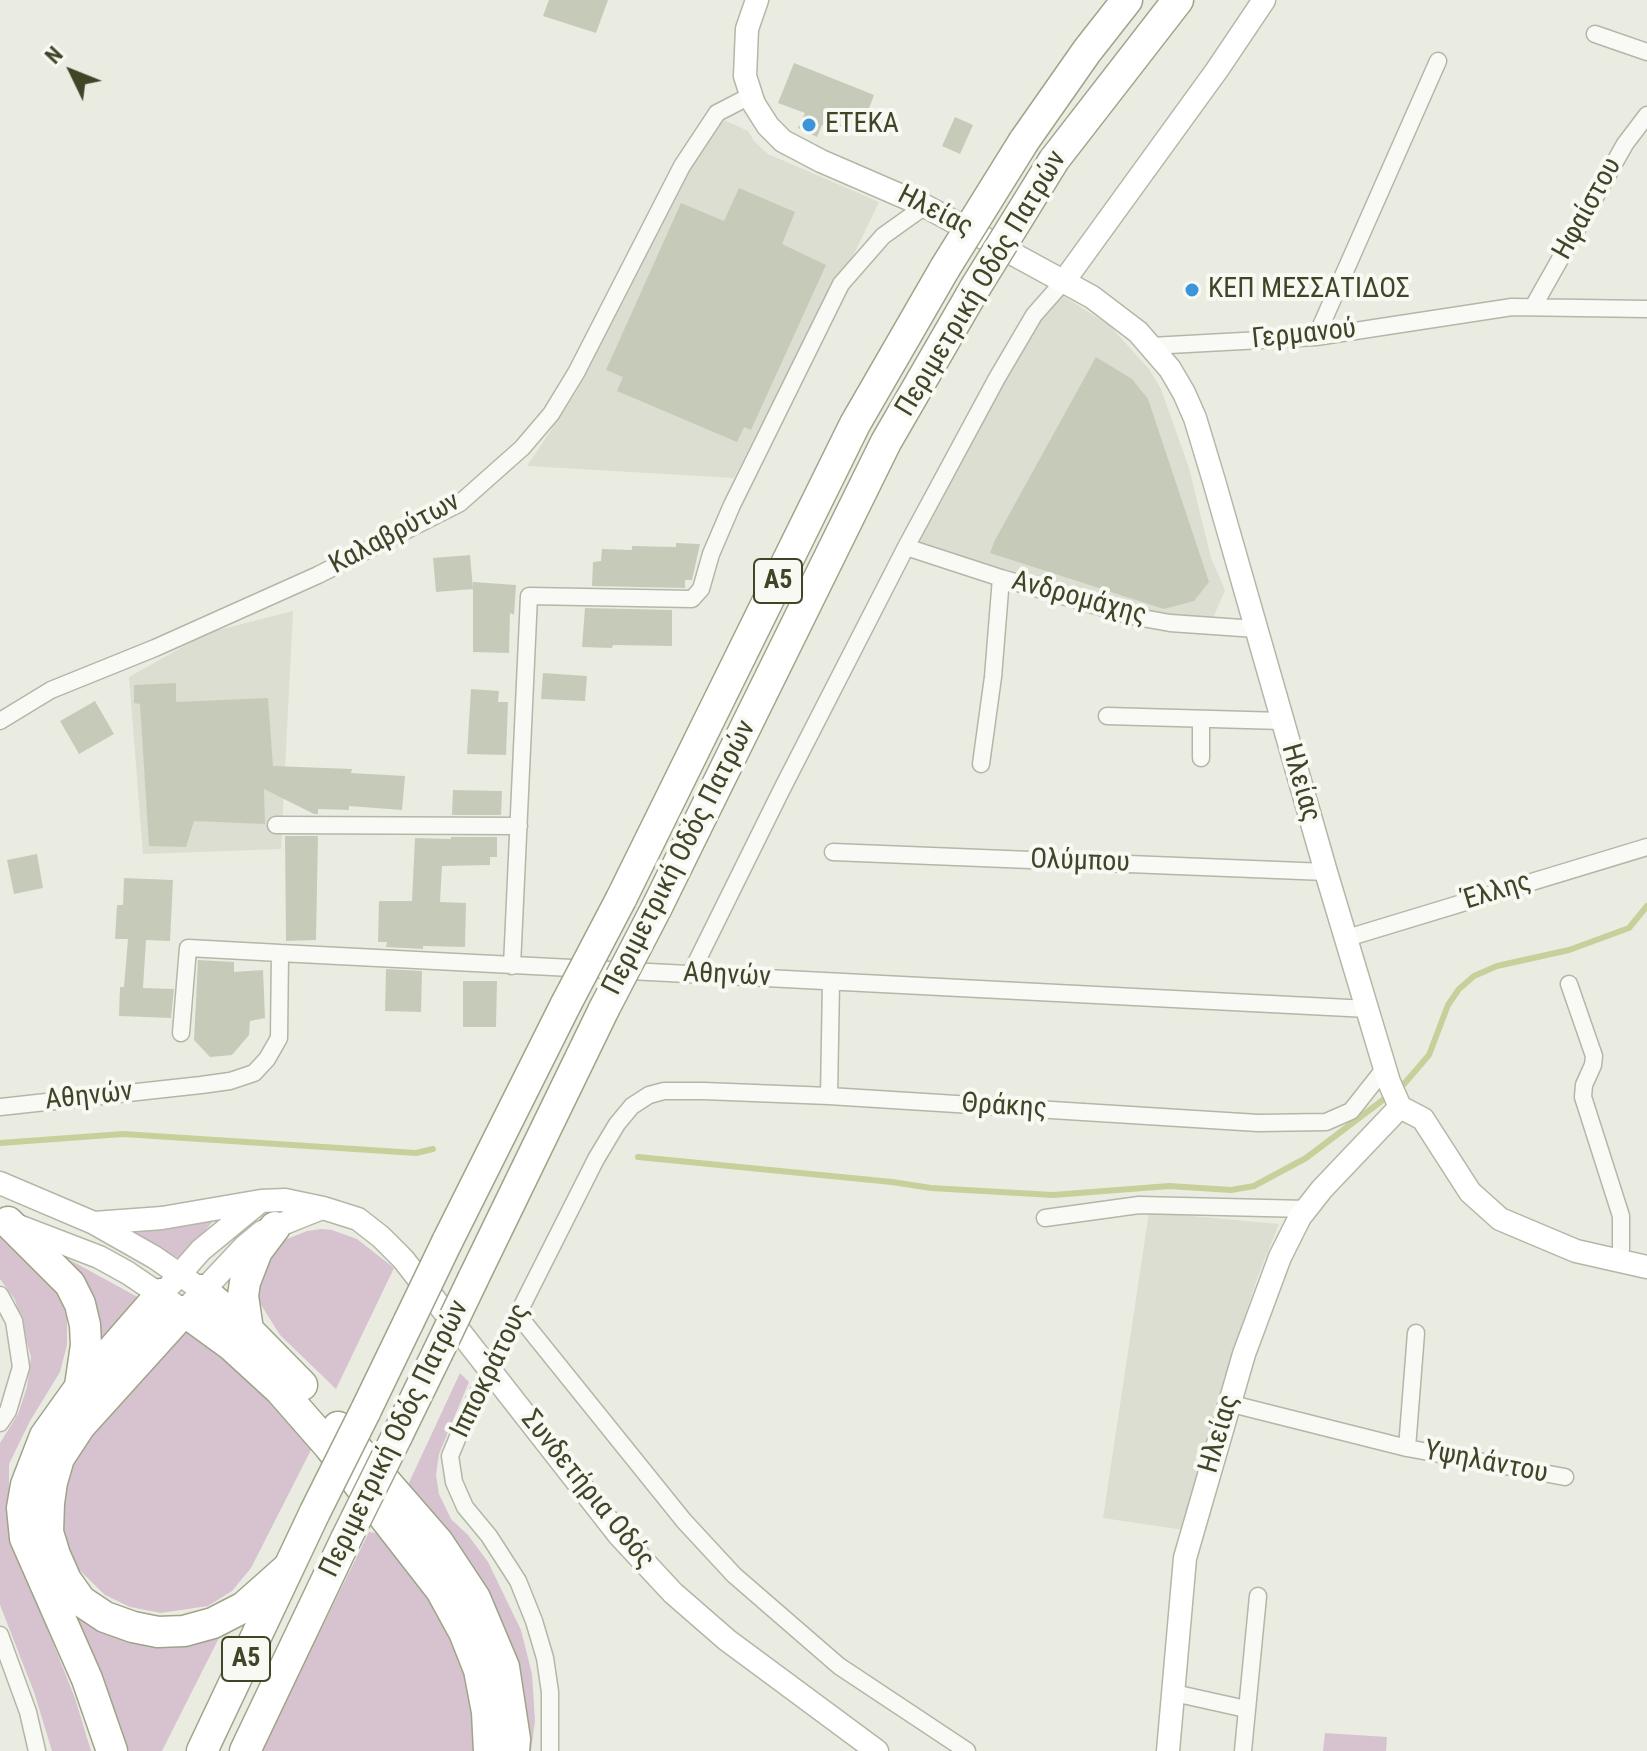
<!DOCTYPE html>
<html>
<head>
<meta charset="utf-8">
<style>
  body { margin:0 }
  #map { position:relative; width:1647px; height:1751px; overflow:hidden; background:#eaece2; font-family:"Roboto Condensed",sans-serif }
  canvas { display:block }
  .north { position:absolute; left:32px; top:32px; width:80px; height:80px; -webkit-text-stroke:6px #f8f9f3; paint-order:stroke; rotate:313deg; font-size:22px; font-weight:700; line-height:32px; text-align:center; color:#3f4628 }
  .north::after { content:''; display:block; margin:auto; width:28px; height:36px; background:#3f4628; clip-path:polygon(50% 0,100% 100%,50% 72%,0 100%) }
</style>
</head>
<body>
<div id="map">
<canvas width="1647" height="1751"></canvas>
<div class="north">N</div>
</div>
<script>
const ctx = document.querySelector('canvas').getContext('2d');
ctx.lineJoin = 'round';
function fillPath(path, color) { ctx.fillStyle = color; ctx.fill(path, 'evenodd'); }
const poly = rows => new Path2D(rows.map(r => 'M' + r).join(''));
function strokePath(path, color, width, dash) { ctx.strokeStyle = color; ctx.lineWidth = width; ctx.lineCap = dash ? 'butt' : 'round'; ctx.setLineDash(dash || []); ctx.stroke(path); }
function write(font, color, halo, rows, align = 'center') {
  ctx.font = font + ' "Roboto Condensed",sans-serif'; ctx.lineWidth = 8; ctx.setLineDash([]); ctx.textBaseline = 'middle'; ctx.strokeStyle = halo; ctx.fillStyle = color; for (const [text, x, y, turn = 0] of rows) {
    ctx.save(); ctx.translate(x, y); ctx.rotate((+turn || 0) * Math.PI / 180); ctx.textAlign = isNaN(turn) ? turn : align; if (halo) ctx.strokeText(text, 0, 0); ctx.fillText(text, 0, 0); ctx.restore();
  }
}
const built = poly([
  [722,119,748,131,754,141,768,154,879,202,852,258,833,283,734,478,527,466,577,391,685,172],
  [1057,292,1110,326,1149,369,1161,389,1189,468,1211,558,1225,590,1213,618,1151,612,1099,601,918,543,1019,348],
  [293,611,281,849,143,854,129,677,207,633],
  [1149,1212,1279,1224,1258,1276,1224,1378,1184,1530,1103,1518]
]);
const green = poly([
  [215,1219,180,1259,133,1233],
  [322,1229,332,1230,357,1239,394,1268,336,1389,280,1335,258,1300,256,1279,282,1241,307,1231],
  [0,1236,18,1247,60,1295,67,1319,67,1345,60,1372,30,1421,9,1464,9,1512,16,1550,75,1698,91,1751,52,1751,34,1692,0,1605,0,1443,18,1414,27,1387,31,1357,15,1300,0,1279],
  [70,1260,143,1300,95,1355,93,1299,82,1274],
  [184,1325,289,1418,313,1446,251,1568,232,1591,208,1606,161,1613,130,1607,105,1595,71,1562,58,1532,63,1467],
  [460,1373,469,1382,439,1454,436,1475,439,1494,451,1519,468,1535,488,1562,521,1630,532,1674,535,1721,531,1751,527,1751,529,1723,516,1657,493,1600,466,1556,407,1487],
  [369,1532,379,1533,445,1619,469,1684,474,1721,475,1751,261,1751],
  [63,1592,93,1615,227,1622,162,1751,122,1751],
  [1325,1733,1387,1737,1386,1751,1323,1751]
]);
const stream = poly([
  [0,1143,123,1134,416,1153,433,1149],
  [638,1157,892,1182,931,1188,1053,1195,1169,1186,1231,1190,1254,1186,1306,1158,1404,1084,1429,1055,1448,1005,1459,989,1474,976,1497,966,1569,950,1629,928,1647,906]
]);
const building = poly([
  [549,0,608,0,596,33,543,16],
  [794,63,874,95,859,135,836,126,822,125,817,137,798,128,805,113,778,103],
  [955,117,973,125,960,154,942,146],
  [739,188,795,212,782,244,826,265,751,430,744,427,737,442,617,391,623,377,606,370,681,203,724,221],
  [1096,357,1132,379,1148,399,1209,582,1194,601,1164,609,990,553,995,540],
  [676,543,700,544,692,580,685,580,685,588,592,586,593,562,601,561,602,549,632,550,632,546,676,547],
  [470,555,473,589,436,592,433,558],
  [473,582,516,585,514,615,510,613,509,653,473,652],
  [585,608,672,610,672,646,613,645,612,648,582,647],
  [543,673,587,676,585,701,541,699],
  [176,683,176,702,268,698,273,766,352,769,351,773,405,776,402,810,349,806,349,810,318,809,318,814,314,814,264,789,265,824,194,821,186,847,149,846,140,704,134,703,134,685],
  [471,689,499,691,498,702,508,702,506,755,467,754],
  [95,701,114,734,79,754,60,721],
  [453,790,502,791,501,815,452,815],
  [285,836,318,836,316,940,286,941],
  [451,837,497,837,497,857,490,857,490,865,442,866,440,902,466,903,465,947,423,946,423,949,386,947,387,942,378,942,379,901,412,901,415,838,451,839],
  [37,854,43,888,14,894,7,860],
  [124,878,173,880,170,941,146,940,143,988,174,989,171,1018,119,1016,120,987,124,987,128,939,115,939,117,905,123,905],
  [198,960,234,962,234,972,263,970,265,1018,250,1021,249,1035,232,1055,210,1057,194,1040],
  [386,969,422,971,421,1012,385,1011],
  [463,981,497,981,496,1027,463,1027]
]);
const street = poly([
  [1595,34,1647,52],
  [1533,307,1625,144,1647,115],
  [1316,337,1438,61],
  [1151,346,1316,337,1512,307,1647,309],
  [906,547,1001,578,1131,616,1170,623,1256,629],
  [1107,716,1282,721],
  [0,721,51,690,155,648,318,575,460,503,522,448,551,414,576,373,682,166,717,113,750,96],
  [1201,758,1201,719],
  [981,764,993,677,1001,578],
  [276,825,519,826],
  [833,852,1326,872],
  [1347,938,1647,847],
  [512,966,529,596,692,599,701,589,711,554,732,505,841,284,883,236,925,206],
  [691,973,782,789,906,547,997,378,1034,315,1064,281],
  [1569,984,1594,1056,1593,1065,1584,1085,1583,1097,1621,1216,1621,1249,1617,1261],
  [181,1033,188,948,280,953],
  [829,1096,831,982],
  [0,1107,201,1085,230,1081,254,1073,267,1059,279,1038,280,953,1368,1009],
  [1045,1218,1139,1205,1307,1209],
  [0,1295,14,1321,21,1367,8,1411,0,1423],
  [518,1315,684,1521,734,1575,839,1666,967,1751],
  [1228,1403,1407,1448,1565,1477],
  [1407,1448,1416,1333],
  [0,1635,28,1712,37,1751],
  [1174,1693,1246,1709],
  [550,1751,550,1692,545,1658,534,1621,518,1581,489,1536,465,1507,454,1482,450,1456,468,1413,596,1159,617,1124,632,1106,649,1095,664,1091,704,1091,829,1096,1258,1123,1326,1122,1351,1111,1385,1068],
  [1243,1751,1258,1596]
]);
const secondary = poly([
  [757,0,747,29,745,76,754,104,768,126,783,141,821,161,925,206,1092,297,1138,332,1170,369,1184,393,1195,418,1214,481,1326,872,1389,1082,1400,1107],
  [1064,281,1217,70,1264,0],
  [1400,1107,1423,1119,1470,1192,1500,1219,1576,1251,1647,1267],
  [0,1183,94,1223,154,1257,202,1290],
  [94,1223,162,1218,261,1201,285,1200,323,1208,358,1219,381,1237,403,1259,619,1535,673,1593,727,1640,877,1751],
  [13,1224,99,1257,128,1273,184,1311,244,1247,262,1232,322,1208],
  [171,1284,201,1250,257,1204],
  [1168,1751,1185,1558,1244,1354,1280,1257,1300,1217,1322,1189,1400,1107]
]);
const highway = poly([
  [1024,141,1087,51,1127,0],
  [1054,160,1178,0],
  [621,899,855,424,945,268],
  [657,907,886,442,975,288],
  [8,1222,70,1284,80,1304,85,1325,86,1345,80,1386],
  [447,1242,566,1004],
  [473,1279,604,1009],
  [202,1290,248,1330,302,1385],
  [248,1330,243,1296,245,1282,257,1251,275,1227],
  [365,1412,409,1321],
  [338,1427,438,1542,475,1598,504,1667,515,1739,514,1751],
  [397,1436,437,1354],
  [289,1567,244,1607,213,1623,184,1631,158,1632,133,1627,105,1617,81,1601,66,1580,55,1555,48,1532,49,1503,52,1482,59,1458,80,1426,184,1311,232,1346,280,1390,329,1446,441,1590,464,1632,479,1670,487,1712,489,1751],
  [112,1751,87,1679,25,1538,22,1508,26,1485,45,1436,80,1387,161,1294],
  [202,1751,315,1512],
  [245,1751,346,1539]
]);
const highwayBridge = poly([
  [945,268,1024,141],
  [975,288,1054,160],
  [566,1004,621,899],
  [604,1009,657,907],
  [409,1321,447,1242],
  [437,1354,473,1279],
  [315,1512,365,1412],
  [346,1539,397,1436]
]);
const markers = [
  [809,125,8,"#3c94dc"],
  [1192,290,8,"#3c94dc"]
];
const shields = [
  [778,581,48],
  [246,1659,48]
];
const shieldNames = [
  ["Α5",778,581],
  ["Α5",246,1659]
];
const poiNames = [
  ["ΕΤΕΚΑ",825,125],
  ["ΚΕΠ ΜΕΣΣΑΤΙΔΟΣ",1208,290]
];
const streetNames = [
  ["Ηφαίστου",1588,209,-61],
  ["Ηλείας",935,212,27],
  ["Περιμετρική Οδός Πατρών",982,284,-59],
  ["Γερμανού",1304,335,-6],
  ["Καλαβρύτων",395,534,-28],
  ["Ανδρομάχης",1079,599,15],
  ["Ηλείας",1300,783,74],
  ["Περιμετρική Οδός Πατρών",680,858,-63],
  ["Ολύμπου",1080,862,2],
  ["Έλλης",1497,892,-17],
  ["Αθηνών",727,976,3],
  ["Αθηνών",89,1097,-6],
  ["Θράκης",1004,1107,4],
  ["Ιπποκράτους",491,1371,-64],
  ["Ηλείας",1220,1434,-74],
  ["Περιμετρική Οδός Πατρών",395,1439,-64],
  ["Υψηλάντου",1486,1463,11],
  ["Συνδετήρια Οδός",587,1490,51]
];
fillPath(built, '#dbded0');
fillPath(green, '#d7c3d0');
strokePath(stream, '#c9cf9a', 6);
fillPath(building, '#c6cbb9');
strokePath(street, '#b3b7a6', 19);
strokePath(secondary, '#b3b7a6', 25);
strokePath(highway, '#9ea488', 33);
strokePath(street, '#f9faf6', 16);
strokePath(secondary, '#fff', 22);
strokePath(highway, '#fff', 30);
strokePath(highwayBridge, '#9ea488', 33, []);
strokePath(highwayBridge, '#fff', 30);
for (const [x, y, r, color] of markers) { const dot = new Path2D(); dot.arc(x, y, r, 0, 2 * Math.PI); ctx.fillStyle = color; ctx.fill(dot); strokePath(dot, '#f8f9f3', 3); }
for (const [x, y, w] of shields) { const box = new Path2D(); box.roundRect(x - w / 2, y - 22, w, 44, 6); ctx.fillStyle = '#f8f9f3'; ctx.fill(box); strokePath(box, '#3f4628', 2); }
write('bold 26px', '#3f4628', null, shieldNames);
write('28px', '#3f4628', '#f8f9f3', poiNames, 'left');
write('28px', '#3f4628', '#f8f9f3', streetNames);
</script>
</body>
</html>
